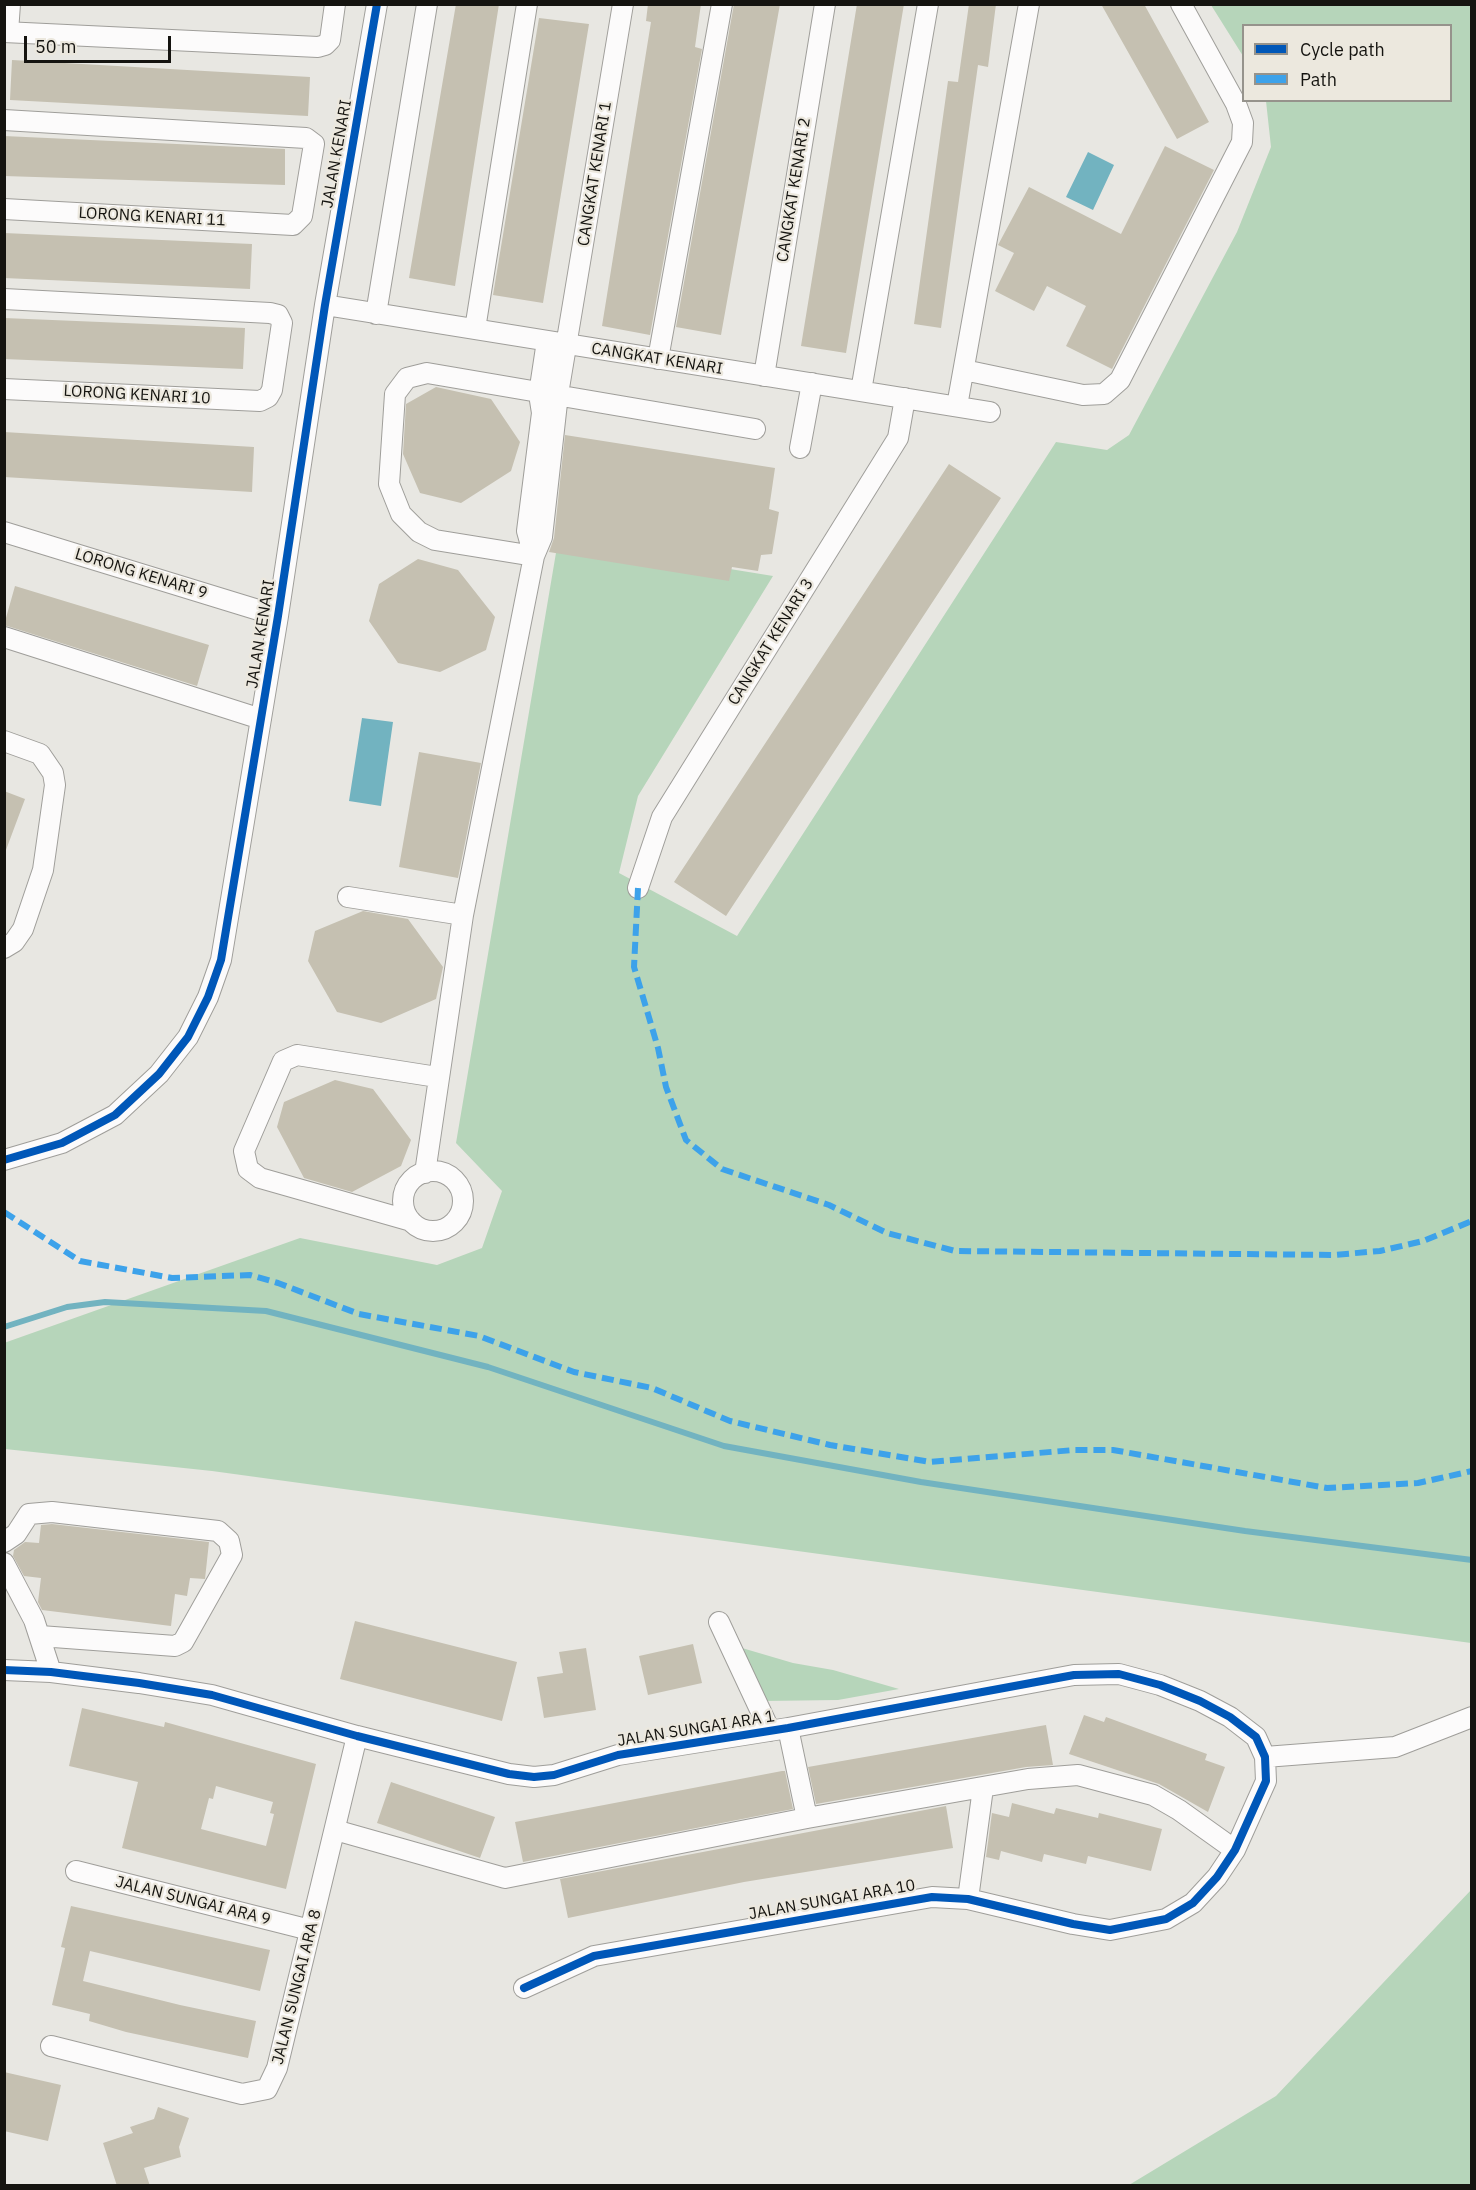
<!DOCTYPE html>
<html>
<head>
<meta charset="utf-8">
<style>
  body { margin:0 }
  #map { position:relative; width:1476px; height:2190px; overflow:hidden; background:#e8e7e2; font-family:"IBM Plex Sans",sans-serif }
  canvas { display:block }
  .frame { position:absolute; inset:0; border:6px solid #151410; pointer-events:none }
  .legend { position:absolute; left:1242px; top:24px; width:210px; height:78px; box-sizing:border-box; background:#ece8de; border:2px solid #96938c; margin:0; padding:8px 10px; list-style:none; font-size:18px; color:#151410 }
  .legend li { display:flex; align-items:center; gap:12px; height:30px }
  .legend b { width:30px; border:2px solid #96938c }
  .scale { position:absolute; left:24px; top:36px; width:147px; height:27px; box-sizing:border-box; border:3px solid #151410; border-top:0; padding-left:8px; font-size:18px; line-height:21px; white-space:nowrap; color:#151410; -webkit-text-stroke:4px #ece8de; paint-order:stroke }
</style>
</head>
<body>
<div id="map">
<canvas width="1476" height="2190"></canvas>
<div class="frame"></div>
<ul class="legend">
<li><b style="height:8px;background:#0057b8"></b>Cycle path</li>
<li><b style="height:8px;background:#3da2ea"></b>Path</li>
</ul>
<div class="scale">50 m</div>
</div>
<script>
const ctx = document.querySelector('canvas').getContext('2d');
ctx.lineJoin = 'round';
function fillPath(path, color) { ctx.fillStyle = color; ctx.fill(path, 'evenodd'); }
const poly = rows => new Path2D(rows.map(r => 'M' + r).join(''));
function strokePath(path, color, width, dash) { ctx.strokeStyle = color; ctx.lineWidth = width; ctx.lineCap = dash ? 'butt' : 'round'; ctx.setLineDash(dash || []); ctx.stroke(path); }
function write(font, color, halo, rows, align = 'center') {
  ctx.font = font + ' "IBM Plex Sans",sans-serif'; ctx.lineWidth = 4.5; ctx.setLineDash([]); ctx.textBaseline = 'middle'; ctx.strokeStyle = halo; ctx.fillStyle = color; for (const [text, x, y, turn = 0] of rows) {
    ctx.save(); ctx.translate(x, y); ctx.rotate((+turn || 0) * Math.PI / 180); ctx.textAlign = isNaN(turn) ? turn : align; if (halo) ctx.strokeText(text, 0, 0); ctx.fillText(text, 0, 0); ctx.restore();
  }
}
const green = poly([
  [1211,5,1471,5,1471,1643,212,1471,5,1449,4,1343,300,1238,437,1265,482,1248,502,1191,456,1143,558,541,773,576,638,796,619,873,737,936,1056,442,1107,450,1129,435,1237,232,1271,147,1266,101,1450,100,1450,26,1244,26,1243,56],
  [742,1648,793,1663,833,1670,899,1689,838,1700,764,1701],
  [1471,1890,1471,2185,1129,2185,1276,2096]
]);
const water = poly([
  [1088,152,1114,165,1093,210,1066,197],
  [362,718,393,722,381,806,349,801]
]);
const stream = poly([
  [4,1327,67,1307,105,1302,266,1311,488,1367,724,1446,921,1482,1245,1531,1472,1560]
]);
const building = poly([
  [456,4,499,4,455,286,409,278],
  [648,4,701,4,695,47,702,49,650,335,602,326,651,22,646,21],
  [734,4,780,4,721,335,676,327],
  [857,4,904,4,846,353,801,346],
  [969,4,996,4,988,67,978,65,941,328,914,324,948,81,958,82],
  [1101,4,1144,4,1209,122,1177,139],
  [539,18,589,24,543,303,493,295],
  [12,60,310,77,308,116,10,100],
  [4,136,285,149,285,185,4,176],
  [1165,146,1214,170,1112,369,1066,346,1086,306,1047,286,1034,311,995,291,1014,253,998,245,1029,187,1121,234],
  [4,233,252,244,250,289,4,278],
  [4,318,245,328,243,369,4,359],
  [436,387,491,399,520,442,511,471,461,503,420,493,403,454,406,404],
  [4,432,254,447,252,492,4,477],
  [565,435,775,468,769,509,779,512,772,554,761,555,758,571,732,567,729,581,549,552,554,538],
  [949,464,1001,498,726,916,674,882],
  [418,559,458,570,495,617,486,650,440,672,398,663,369,621,379,584],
  [15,586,209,645,197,686,4,625],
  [419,752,481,763,458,878,399,867],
  [4,791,25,799,6,850,4,850],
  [363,911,408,919,443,967,436,999,381,1023,337,1012,308,961,315,931],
  [335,1080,373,1089,411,1140,401,1166,352,1192,304,1178,277,1127,284,1102],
  [52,1524,209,1542,205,1579,190,1578,187,1596,175,1594,171,1626,42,1610,38,1602,41,1578,24,1576,13,1556,14,1550,25,1542,39,1543,41,1525],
  [355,1621,517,1662,502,1721,340,1679],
  [693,1644,702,1683,648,1695,639,1656],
  [586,1648,596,1710,544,1718,537,1677,563,1673,559,1652],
  [82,1708,164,1727,165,1722,316,1764,286,1889,122,1848,138,1782,69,1766],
  [216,1786,273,1802,270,1813,274,1814,266,1846,201,1829,209,1798,213,1799],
  [1084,1715,1104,1722,1106,1717,1207,1754,1205,1760,1225,1767,1208,1812,1159,1784,1069,1754],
  [1046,1725,1053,1765,1026,1767,816,1804,808,1767],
  [782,1771,785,1771,793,1809,523,1862,515,1822],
  [391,1782,495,1817,480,1858,377,1823],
  [1012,1803,1054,1814,1056,1808,1098,1818,1099,1813,1162,1829,1151,1871,1088,1856,1086,1864,1044,1854,1042,1862,1001,1851,999,1860,986,1857,992,1813,1009,1817],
  [946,1806,953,1848,744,1882,568,1918,560,1879],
  [71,1906,270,1950,260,1991,90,1951,83,1981,180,2005,256,2021,248,2058,126,2032,89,2021,90,2014,52,2005,65,1948,61,1947],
  [4,2072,61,2085,48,2141,4,2131],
  [158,2107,189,2118,179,2147,181,2157,144,2168,150,2186,117,2186,103,2143,133,2133,130,2127,154,2119]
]);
const minor = poly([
  [4,32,318,47,325,45,330,40,335,4],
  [8,32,10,4],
  [4,120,306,138,314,144,302,216,293,225,4,209],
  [4,299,270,313,278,315,282,323,272,390,268,397,260,401,4,389],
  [325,305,990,412],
  [376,314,427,4],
  [475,329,527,4],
  [658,359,722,4],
  [964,370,1083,395,1104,394,1120,380,1242,142,1243,123,1236,104,1181,4],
  [764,376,825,4],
  [861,391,928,4],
  [957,406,1029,4],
  [800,448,812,383],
  [4,532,278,616],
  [534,556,435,540,419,532,401,514,389,484,395,394,407,378,427,373,755,429],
  [534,556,527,531,542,413,539,394,547,341],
  [4,637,261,719],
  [4,741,40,754,53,773,55,785,43,870,23,929,14,942,4,948],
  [638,888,662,817,898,438,905,398],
  [348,897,463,915],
  [4,1160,62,1143,115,1115,159,1074,188,1037,208,997,221,960,278,616,325,305,377,4],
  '403 1201a30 30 0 1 1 60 0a30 30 0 1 1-60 0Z',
  [425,1173,463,915,534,556,542,537,558,394,623,4],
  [411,1221,260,1178,248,1169,244,1151,283,1061,297,1055,437,1077],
  [4,1542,16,1534,29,1514,52,1512,218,1531,229,1541,232,1555,183,1642,175,1646,40,1636],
  [4,1563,34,1620,51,1672],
  [719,1622,770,1731],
  [4,1670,51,1672,139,1683,212,1695,357,1736,509,1774,534,1777,554,1775,618,1755,788,1728,1074,1675,1119,1674,1160,1685,1200,1701,1230,1717,1256,1737,1265,1757,1266,1781,1235,1850,1217,1877,1193,1903,1166,1919,1110,1930,1073,1924,968,1899,932,1897,594,1956,524,1988],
  [788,1728,807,1818],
  [1265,1757,1395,1747,1472,1717],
  [335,1830,505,1878,807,1818,1028,1779,1078,1775,1153,1795,1179,1810,1235,1850],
  [76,1871,310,1930],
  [968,1899,983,1788],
  [51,2046,242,2094,267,2089,277,2068,357,1736]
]);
const quiet = poly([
  [638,888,634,967,658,1048,666,1087,686,1140,722,1169,829,1205,887,1233,955,1251,1333,1255,1380,1251,1423,1241,1472,1221],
  [4,1212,80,1261,172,1278,250,1275,278,1283,359,1314,479,1336,574,1372,652,1388,730,1421,830,1445,930,1462,1074,1450,1113,1450,1327,1488,1418,1483,1472,1471]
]);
const cycleway = poly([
  [4,1160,62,1143,115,1115,159,1074,188,1037,208,997,221,960,278,616,325,305,377,4],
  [4,1670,51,1672,139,1683,212,1695,357,1736,509,1774,534,1777,554,1775,618,1755,788,1728,1074,1675,1119,1674,1160,1685,1200,1701,1230,1717,1256,1737,1265,1757,1266,1781,1235,1850,1217,1877,1193,1903,1166,1919,1110,1930,1073,1924,968,1899,932,1897,594,1956,524,1988]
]);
const streetNames = [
  ["JALAN KENARI",337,154,-80],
  ["CANGKAT KENARI 1",595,174,-81],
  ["CANGKAT KENARI 2",794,190,-81],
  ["LORONG KENARI 11",152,217,3],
  ["CANGKAT KENARI",657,359,9],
  ["LORONG KENARI 10",137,395,3],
  ["LORONG KENARI 9",141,574,17],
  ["JALAN KENARI",261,634,-81],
  ["CANGKAT KENARI 3",771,642,-58],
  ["JALAN SUNGAI ARA 1",696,1729,-9],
  ["JALAN SUNGAI ARA 10",832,1900,-10],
  ["JALAN SUNGAI ARA 9",193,1901,14],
  ["JALAN SUNGAI ARA 8",297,1987,-76]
];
fillPath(green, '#b6d5ba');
fillPath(water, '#72b3c0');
strokePath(stream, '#72b3c0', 6);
fillPath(building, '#c5c0b1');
strokePath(minor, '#9f9e9a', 22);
strokePath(minor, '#fcfbfb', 20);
strokePath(quiet, '#3da2ea', 6, [12, 6]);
strokePath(cycleway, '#0057b8', 8);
write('16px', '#151410', '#ece8de', streetNames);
</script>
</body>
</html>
